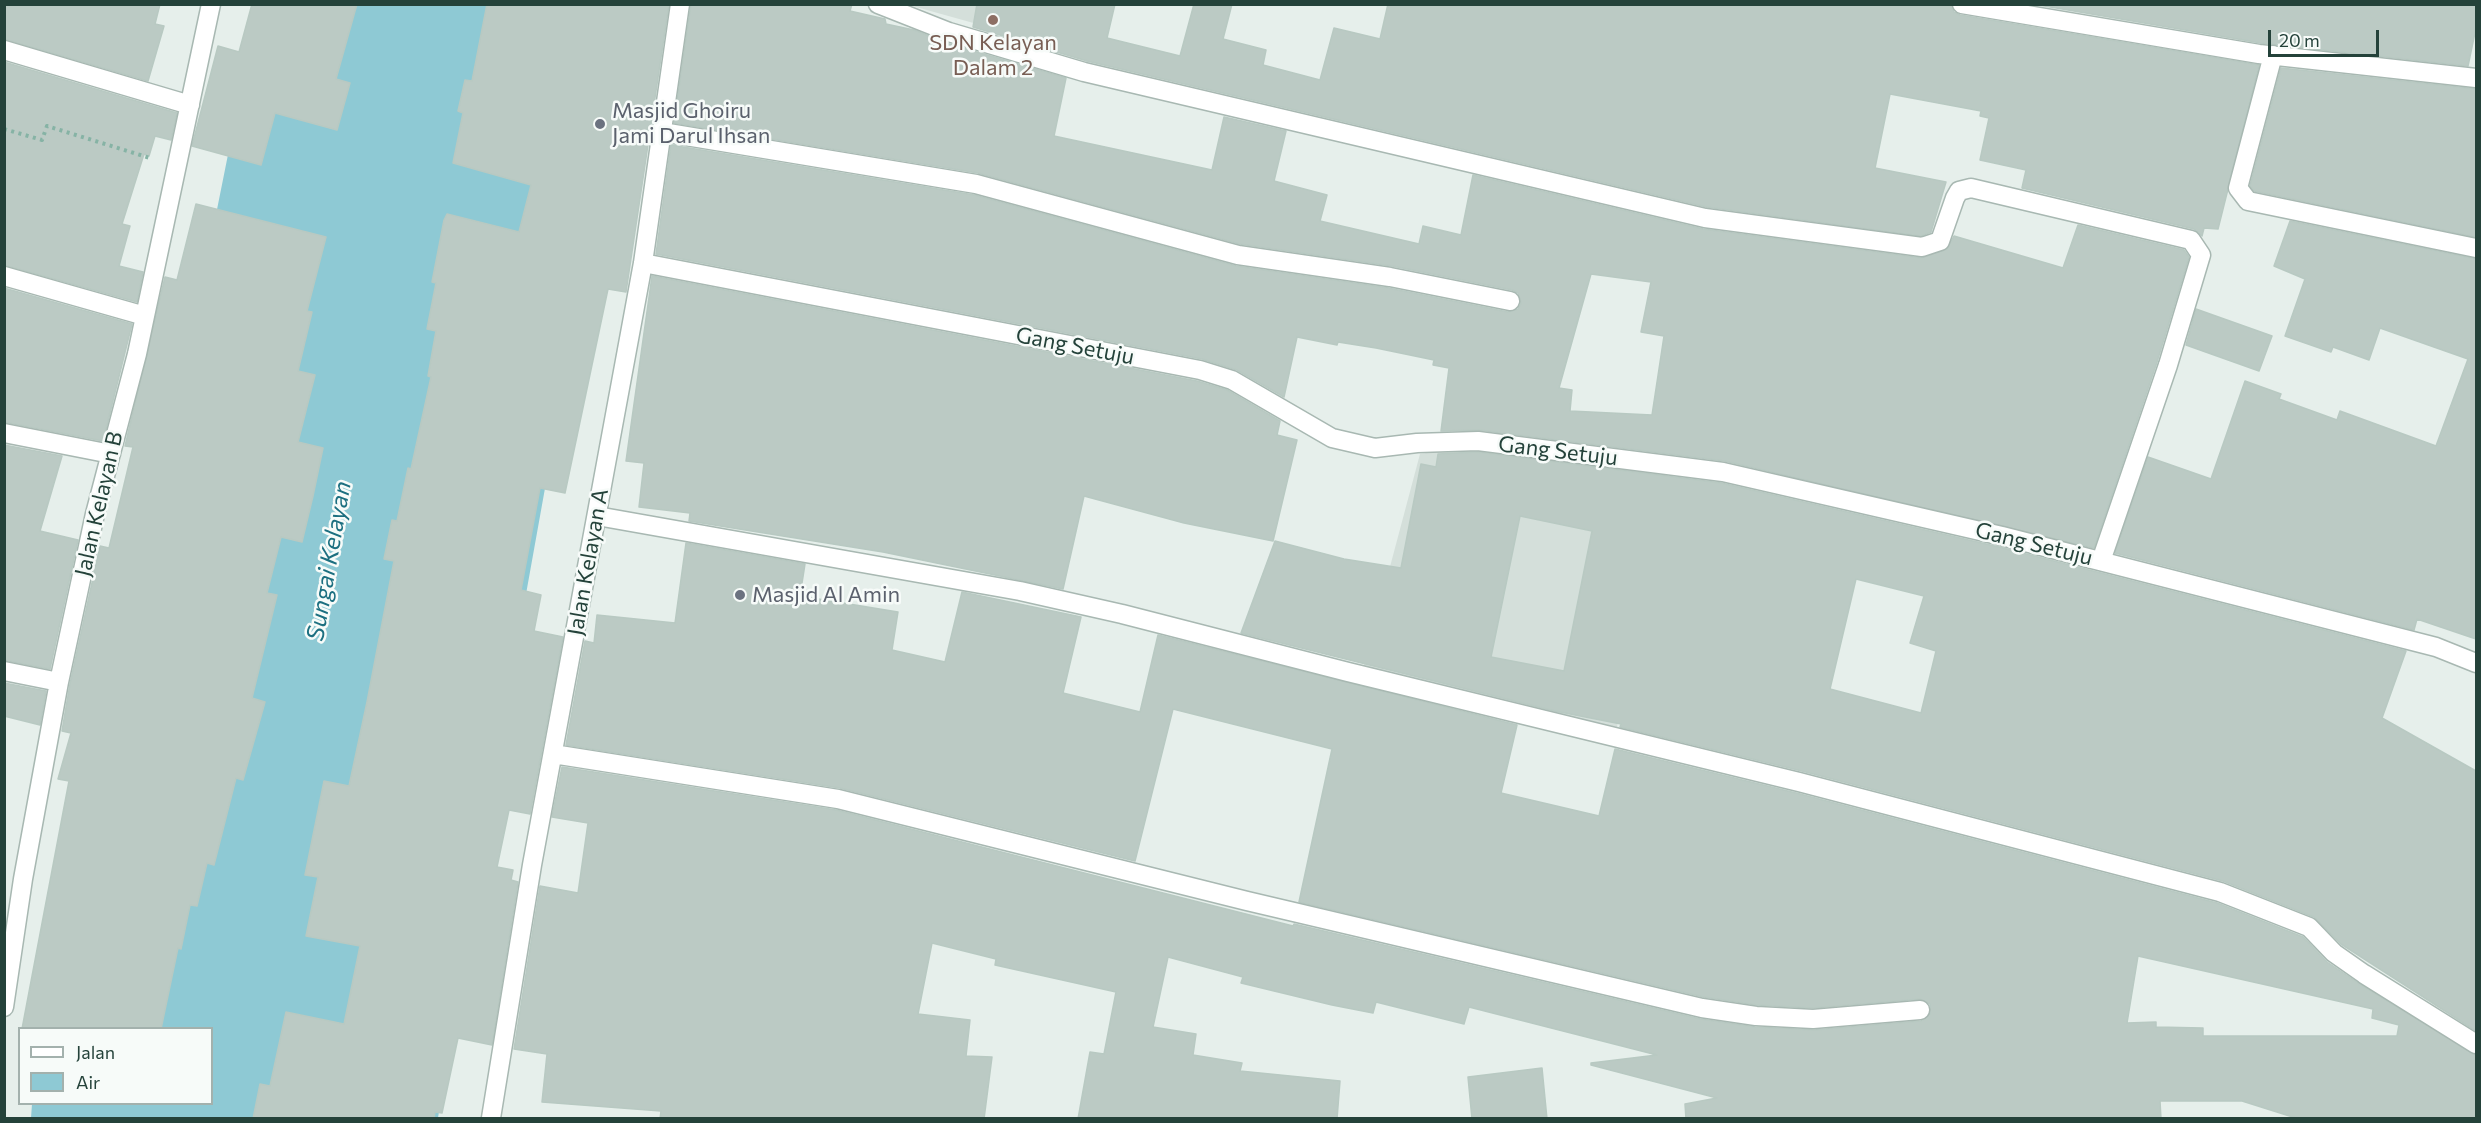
<!DOCTYPE html>
<html>
<head>
<meta charset="utf-8">
<style>
  body { margin:0 }
  #map { position:relative; width:2481px; height:1123px; overflow:hidden; background:#e6efeb; font-family:Commissioner,sans-serif }
  canvas { display:block }
  .frame { position:absolute; inset:0; border:6px solid #24423a; pointer-events:none }
  .legend { position:absolute; left:18px; top:1027px; width:195px; height:78px; box-sizing:border-box; background:#f7fbf9; border:2px solid #a3b1ad; margin:0; padding:8px 10px; list-style:none; font-size:18px; color:#24423a }
  .legend li { display:flex; align-items:center; gap:12px; height:30px }
  .legend b { width:30px; border:2px solid #a3b1ad }
  .scale { position:absolute; left:2268px; top:30px; width:111px; height:27px; box-sizing:border-box; border:3px solid #24423a; border-top:0; padding-left:8px; font-size:18px; line-height:21px; white-space:nowrap; color:#24423a; -webkit-text-stroke:4px #f7fbf9; paint-order:stroke }
</style>
</head>
<body>
<div id="map">
<canvas width="2481" height="1123"></canvas>
<div class="frame"></div>
<ul class="legend">
<li><b style="height:8px;background:#fff"></b>Jalan</li>
<li><b style="height:16px;background:#8ec9d4"></b>Air</li>
</ul>
<div class="scale">20 m</div>
</div>
<script>
const ctx = document.querySelector('canvas').getContext('2d');
ctx.lineJoin = 'round';
function fillPath(path, color) { ctx.fillStyle = color; ctx.fill(path, 'evenodd'); }
const poly = rows => new Path2D(rows.map(r => 'M' + r).join(''));
function strokePath(path, color, width, dash) { ctx.strokeStyle = color; ctx.lineWidth = width; ctx.lineCap = dash ? 'butt' : 'round'; ctx.setLineDash(dash || []); ctx.stroke(path); }
function write(font, color, halo, rows, align = 'center') {
  ctx.font = font + ' Commissioner,sans-serif'; ctx.lineWidth = 5; ctx.setLineDash([]); ctx.textBaseline = 'middle'; ctx.strokeStyle = halo; ctx.fillStyle = color; for (const [text, x, y, turn = 0] of rows) {
    ctx.save(); ctx.translate(x, y); ctx.rotate((+turn || 0) * Math.PI / 180); ctx.textAlign = isNaN(turn) ? turn : align; if (halo) ctx.strokeText(text, 0, 0); ctx.fillText(text, 0, 0); ctx.restore();
  }
}
const built = poly([
  [909,5,1025,5,1020,36],
  [1468,446,1669,469,1617,727,1362,672,1420,454]
]);
const water = poly([
  [258,5,628,5,600,182,468,917,438,1118,31,1118,32,1104,212,1104,212,1028,42,1028,183,379]
]);
const building = poly([
  [4,4,160,4,155,24,164,26,148,81,4,39,4,4],
  [252,4,357,4,336,79,350,83,337,130,275,113,261,165,192,146,218,46,239,52,252,4],
  [487,4,669,4,626,292,608,289,565,493,540,488,521,590,541,595,534,631,563,637,530,814,509,810,497,867,513,870,511,880,518,882,492,1045,458,1038,442,1113,435,1112,434,1119,253,1119,260,1084,270,1086,286,1012,344,1024,360,946,306,936,318,877,305,875,324,781,349,786,367,702,394,561,384,559,392,520,397,521,408,468,411,469,431,377,428,376,436,331,427,329,436,283,432,282,444,220,447,214,519,232,531,185,453,163,463,113,458,111,465,80,472,81,487,4],
  [691,4,852,4,850,11,885,19,886,24,914,30,946,43,1066,78,1054,136,1212,170,1224,117,1286,131,1274,181,1327,195,1320,221,1419,244,1423,226,1461,235,1473,175,1703,229,1921,258,1947,249,1954,236,2063,268,2078,225,2184,250,2189,257,2157,362,2094,548,1725,461,1479,430,1441,431,1449,368,1433,365,1434,360,1376,348,1338,342,1337,345,1297,337,1284,397,1237,370,1202,359,656,254,671,145,974,195,1236,266,1388,288,1508,312,1518,309,1521,303,1518,293,1512,290,1392,266,1240,244,978,173,674,123,691,4],
  [1591,274,1651,282,1641,332,1664,336,1652,415,1570,411,1572,390,1559,388,1591,274],
  [977,4,1115,4,1107,38,1180,56,1194,4,1232,4,1223,39,1266,50,1263,65,1320,80,1334,28,1380,39,1388,4,1951,4,1954,12,1960,15,2259,65,2218,229,2204,228,2202,236,2194,229,2022,188,2026,170,1980,160,1989,118,1980,116,1981,111,1890,94,1875,168,1946,182,1931,232,1921,236,1707,207,1087,61,973,27,977,4],
  [2033,4,2476,4,2476,28,2468,66,2261,43,2033,4],
  [4,62,177,113,171,140,155,136,149,156,144,154,122,224,130,226,119,266,143,272,137,302,4,265,4,62],
  [2281,68,2476,89,2476,237,2254,191,2250,186,2281,68],
  [196,204,326,237,307,311,312,312,298,371,315,375,298,442,323,448,313,496,302,542,281,537,267,593,277,595,252,698,265,702,243,780,236,778,214,865,207,863,197,906,190,905,181,949,178,948,161,1029,22,1029,69,781,58,779,71,733,62,731,70,684,100,546,109,548,133,447,125,446,165,277,177,280,196,204],
  [2290,221,2476,259,2476,639,2417,619,2414,630,2115,553,2148,457,2211,479,2245,381,2281,394,2279,399,2337,420,2340,411,2436,446,2468,359,2380,328,2369,360,2333,347,2331,352,2285,336,2305,279,2274,266,2290,221],
  [652,276,1197,381,1227,390,1280,421,1277,435,1297,440,1273,541,1184,523,1084,496,1063,589,883,552,689,521,690,513,639,507,644,463,626,461,652,276],
  [4,288,132,324,103,441,4,422,4,288],
  [2196,309,2272,336,2259,371,2186,345,2196,309],
  [4,445,62,456,40,531,78,540,50,669,4,660,4,445],
  [1477,452,1721,483,1999,547,2406,651,2382,718,2476,771,2476,1031,2341,944,2314,917,2223,881,1802,771,1620,727,1621,724,1555,711,1241,633,1275,541,1344,559,1401,568,1421,464,1436,467,1438,454,1477,452],
  [1520,516,1592,531,1564,671,1491,657,1520,516],
  [1856,579,1924,596,1910,643,1936,651,1921,713,1830,689,1856,579],
  [686,543,805,564,800,596,898,612,892,650,945,662,962,592,1081,617,1063,693,1140,712,1158,635,1517,725,1501,793,1599,816,1615,749,1796,793,2217,903,2303,937,2327,962,2358,983,2476,1055,2476,1119,2299,1119,2242,1101,2160,1101,2161,1119,1686,1119,1685,1104,1717,1098,1591,1065,1591,1063,1657,1055,1469,1007,1464,1024,1376,1002,1373,1013,1332,1005,1241,983,1243,977,1168,957,1153,1027,1196,1034,1193,1055,1242,1063,1240,1071,1340,1081,1337,1119,1078,1119,1090,1052,1104,1054,1116,992,995,965,996,959,932,943,918,1014,970,1020,966,1056,992,1057,984,1119,660,1119,661,1111,542,1102,547,1054,514,1049,540,886,578,893,588,823,552,817,562,767,836,810,1293,926,1294,924,1700,1019,1755,1027,1814,1030,1921,1021,1930,1014,1930,1004,1920,999,1813,1008,1757,1005,1704,997,1299,902,1332,749,1173,709,1135,861,840,788,566,745,585,641,594,643,597,615,675,623,686,543],
  [2138,956,2373,1009,2372,1018,2399,1025,2397,1036,2203,1036,2203,1028,2156,1027,2156,1022,2127,1023,2138,956],
  [4,683,46,691,40,725,4,716,4,683],
  [1542,1068,1547,1119,1472,1119,1468,1077,1542,1068]
]);
const path = poly([
  [4,129,42,140,47,126,150,158]
]);
const minor = poly([
  [878,4,949,32,1084,72,1705,218,1922,247,1940,241,1955,198,1959,191,1971,188,2191,240,2201,255,2168,365,2101,561],
  [1962,4,2259,54,2476,78],
  [4,50,190,105],
  [2273,55,2238,188,2248,201,2476,248],
  [662,132,976,184,1238,255,1390,277,1510,301],
  [643,263,1200,370,1232,380,1332,438,1375,448,1417,443,1478,441,1723,472,2002,536,2436,647,2476,663],
  [4,276,145,316],
  [4,433,111,454],
  [597,516,1020,591,1122,614,1348,672,1799,782,2220,892,2309,927,2334,953,2364,974,2476,1044],
  [4,671,59,682],
  [553,754,838,799,1247,901,1702,1008,1756,1016,1813,1019,1920,1010],
  [4,1007,23,879,59,682,95,514,137,354,211,4],
  [491,1118,532,865,643,263,680,4]
]);
const markers = [
  [993,20,6,"#8d6e63"],
  [600,124,6,"#6b7280"],
  [740,595,6,"#6b7280"]
];
const educationNames = [
  ["SDN Kelayan",993,43],
  ["Dalam 2",993,68]
];
const worshipNames = [
  ["Masjid Ghoiru",612,111],
  ["Jami Darul Ihsan",612,136],
  ["Masjid Al Amin",752,595]
];
const streetNames = [
  ["Gang Setuju",1075,346,11],
  ["Gang Setuju",1558,451,7],
  ["Jalan Kelayan B",99,504,-77],
  ["Gang Setuju",2034,544,14],
  ["Jalan Kelayan A",588,562,-80]
];
const waterNames = [
  ["Sungai Kelayan",329,561,-80]
];
fillPath(built, '#d4dfda');
fillPath(water, '#8ec9d4');
fillPath(building, '#bbcac4');
strokePath(building, '#b8c9c2', 1.5);
strokePath(minor, '#a8b8b2', 21);
strokePath(path, '#86b3a5', 4, [3, 4.5]);
strokePath(minor, '#fff', 18);
for (const [x, y, r, color] of markers) { const dot = new Path2D(); dot.arc(x, y, r, 0, 2 * Math.PI); ctx.fillStyle = color; ctx.fill(dot); strokePath(dot, '#f7fbf9', 2); }
write('22px', '#785e54', '#f7fbf9', educationNames);
write('22px', '#5b616d', '#f7fbf9', worshipNames, 'left');
write('22px', '#24423a', '#f7fbf9', streetNames);
write('italic 24px', '#1c6f80', '#f7fbf9', waterNames);
</script>
</body>
</html>
